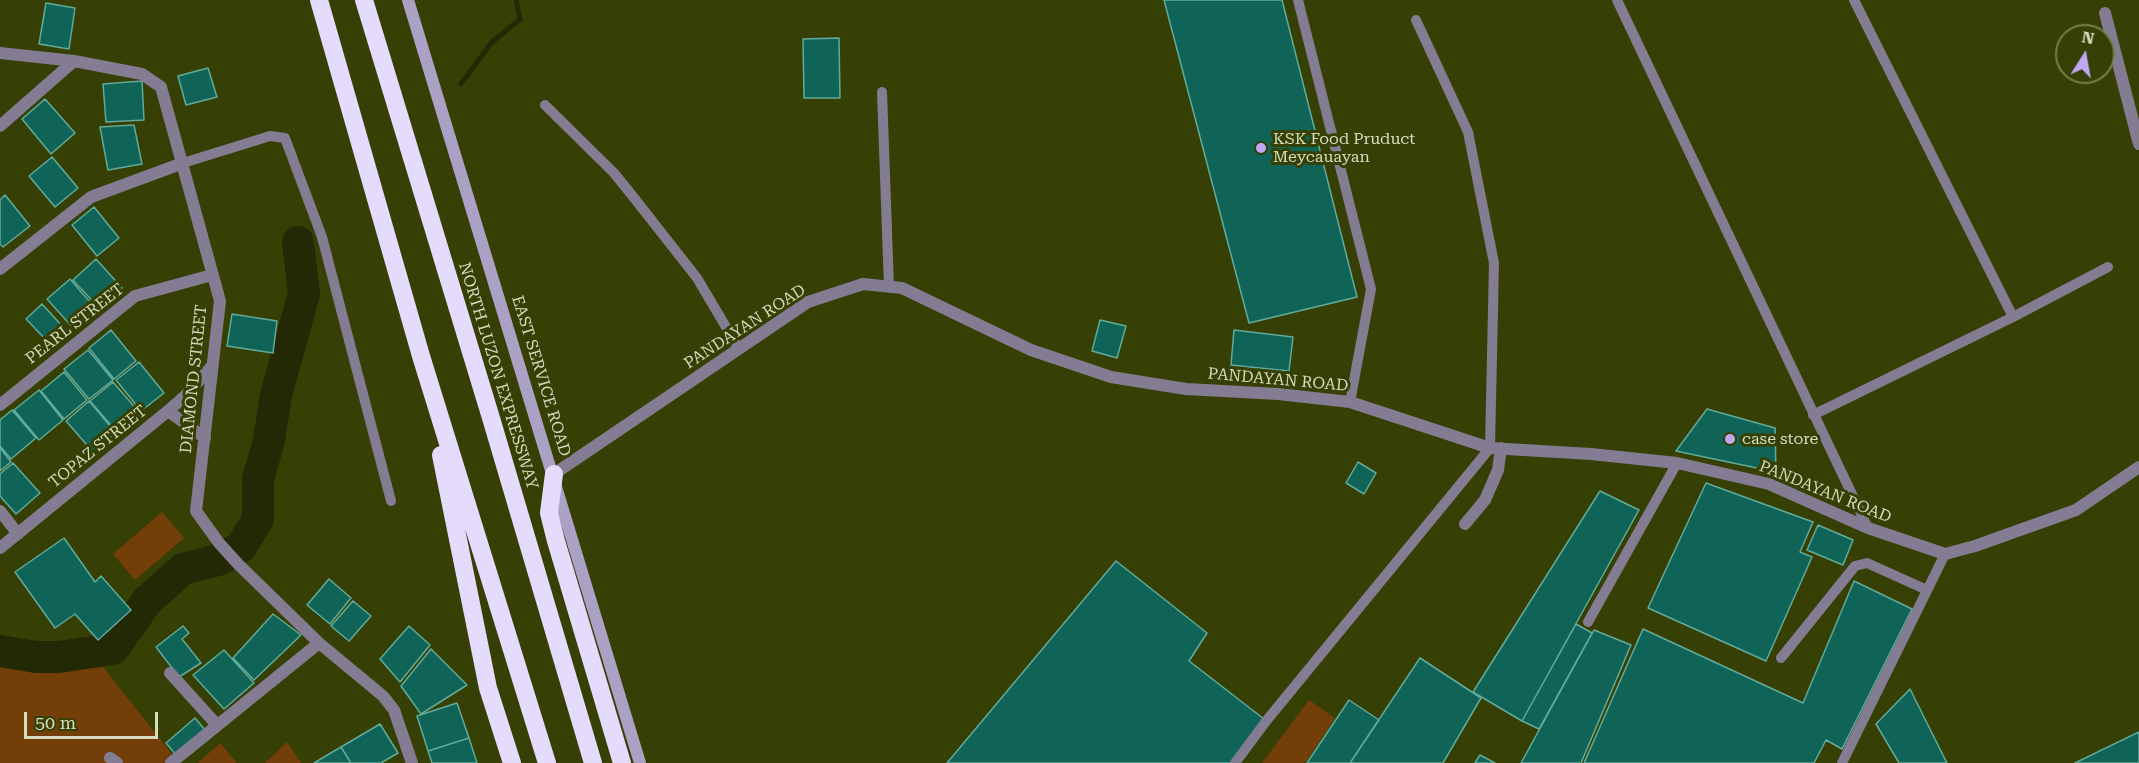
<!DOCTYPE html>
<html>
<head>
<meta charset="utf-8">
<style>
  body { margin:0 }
  #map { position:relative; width:2139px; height:763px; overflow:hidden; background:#374004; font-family:"Roboto Serif",serif }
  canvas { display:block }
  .north { position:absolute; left:2055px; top:24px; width:60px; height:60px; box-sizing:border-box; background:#374004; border:2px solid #767e4f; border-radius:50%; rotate:11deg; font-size:16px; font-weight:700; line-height:24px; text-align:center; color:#d4dbbf }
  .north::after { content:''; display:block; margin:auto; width:21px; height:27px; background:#c0a8f4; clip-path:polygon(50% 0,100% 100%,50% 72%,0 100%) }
  .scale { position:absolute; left:24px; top:712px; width:134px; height:27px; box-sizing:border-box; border:3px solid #d4dbbf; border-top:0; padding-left:8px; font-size:18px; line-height:21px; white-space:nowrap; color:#d4dbbf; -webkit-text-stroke:4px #374004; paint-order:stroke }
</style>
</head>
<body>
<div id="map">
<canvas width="2139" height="763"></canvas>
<div class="north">N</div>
<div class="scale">50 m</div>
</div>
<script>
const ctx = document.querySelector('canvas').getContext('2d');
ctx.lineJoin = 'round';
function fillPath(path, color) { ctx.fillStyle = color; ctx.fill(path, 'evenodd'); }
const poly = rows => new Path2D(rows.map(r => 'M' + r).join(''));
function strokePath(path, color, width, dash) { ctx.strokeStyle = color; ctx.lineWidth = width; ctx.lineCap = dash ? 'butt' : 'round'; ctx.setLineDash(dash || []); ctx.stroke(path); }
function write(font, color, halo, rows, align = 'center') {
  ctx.font = font + ' "Roboto Serif",serif'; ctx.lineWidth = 6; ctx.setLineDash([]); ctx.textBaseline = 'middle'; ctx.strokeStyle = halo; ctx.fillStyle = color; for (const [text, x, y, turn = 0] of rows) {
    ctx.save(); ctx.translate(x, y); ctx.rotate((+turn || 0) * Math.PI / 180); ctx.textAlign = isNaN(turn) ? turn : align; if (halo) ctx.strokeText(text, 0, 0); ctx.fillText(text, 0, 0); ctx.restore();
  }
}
const green = poly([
  [162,512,184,538,135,580,113,554],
  [4,659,103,667,179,763,0,763,0,660],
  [1309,700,1335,718,1305,763,1262,763],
  [287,742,301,763,265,763],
  [220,743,237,763,198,763]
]);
const stream = poly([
  [461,84,492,42,520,19,516,0]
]);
const river = poly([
  [0,651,36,657,59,657,113,649,147,601,183,569,218,560,241,547,258,519,258,479,269,440,276,395,304,294,298,242]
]);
const building = poly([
  [1164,0,1282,0,1357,297,1249,323,1164,0],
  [46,3,75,8,69,49,39,44,46,3],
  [839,38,840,98,804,98,803,39,839,38],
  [208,68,217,97,186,105,178,76,208,68],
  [142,81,144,120,106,122,103,84,142,81],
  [45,99,75,133,51,154,22,119,45,99],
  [134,125,142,164,108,170,100,127,134,125],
  [52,157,78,188,55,207,29,176,52,157],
  [5,195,30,226,3,247,0,244,0,200,5,195],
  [94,207,119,238,97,256,72,225,94,207],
  [96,259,122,288,99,308,73,280,96,259],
  [70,279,96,309,74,329,47,299,70,279],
  [42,304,64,328,48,342,26,319,42,304],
  [232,314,277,321,273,353,227,346,232,314],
  [1100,320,1126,326,1117,358,1092,351,1100,320],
  [111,330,136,361,114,379,89,348,111,330],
  [1234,330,1293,337,1289,371,1231,365,1234,330],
  [88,350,113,380,89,399,64,369,88,350],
  [139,362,164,393,141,411,116,380,139,362],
  [64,372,87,400,64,419,41,391,64,372],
  [113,382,139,412,116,431,90,401,113,382],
  [39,390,63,420,39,440,14,410,39,390],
  [89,401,116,433,93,452,66,421,89,401],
  [1707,409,1775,428,1776,472,1676,451,1707,409],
  [12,410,36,438,11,459,0,446,0,420,12,410],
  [0,448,11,462,0,471,0,448],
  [1358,462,1376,473,1364,494,1346,483,1358,462],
  [13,463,40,493,16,514,0,496,0,474,13,463],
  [1706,483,1813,522,1800,552,1812,557,1766,661,1648,608,1706,483],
  [1600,491,1639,510,1522,721,1473,692,1600,491],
  [1818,525,1853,540,1843,565,1807,550,1818,525],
  [64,538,95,582,101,576,131,610,98,640,75,614,55,628,15,572,64,538],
  [1116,561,1207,633,1189,661,1264,719,1231,763,947,763,1116,561],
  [329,579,351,598,330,624,307,605,329,579],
  [1854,581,1912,609,1842,749,1826,740,1814,763,1584,763,1643,629,1803,703,1854,581],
  [353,601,371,616,349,641,331,626,353,601],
  [273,614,301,635,254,680,233,658,273,614],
  [1576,624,1592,633,1539,729,1522,721,1576,624],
  [183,626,189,633,182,639,201,663,179,677,156,647,183,626],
  [409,626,430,645,400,682,380,659,409,626],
  [1594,630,1631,645,1581,763,1521,763,1594,630],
  [431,649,467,685,421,714,401,686,431,649],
  [224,650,254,683,224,709,193,675,224,650],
  [1420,658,1481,698,1443,763,1350,763,1420,658],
  [1910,689,1947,763,1899,763,1876,724,1910,689],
  [1349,700,1379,720,1350,763,1307,763,1349,700],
  [457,703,469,738,428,751,417,716,457,703],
  [195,718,205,730,177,756,166,743,195,718],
  [380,724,398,753,381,763,351,763,341,747,380,724],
  [2139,732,2139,763,2075,763,2139,732],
  [469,738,477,763,432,763,428,751,469,738],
  [341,747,351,763,314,763,341,747],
  [1480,755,1495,763,1475,763,1480,755]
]);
const lane = poly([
  [1298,0,1371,289,1350,402],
  [1617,0,1868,528],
  [1854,0,2013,317,2108,267],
  [882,92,889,287],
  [545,105,614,173,631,194,697,278,739,349],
  [183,163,270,136,285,138,322,237,391,501],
  [1813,415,2013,317],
  [1588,622,1677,463],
  [1781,658,1855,566,1867,563,1927,590],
  [1235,763,1267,720,1490,448,1494,263,1468,132,1416,20],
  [1842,763,1945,554]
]);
const street = poly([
  [2105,13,2139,144],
  [0,53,74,61,142,74,161,87,220,301,196,511,219,543,238,564,319,643,383,696,394,710,412,763],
  [0,126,74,61],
  [0,269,91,197,183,163],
  [0,405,135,296,212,275],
  [168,411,205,438],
  [554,474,808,302,863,284,902,288,1031,350,1111,377,1186,389,1278,394,1350,402,1490,448,1591,454,1677,463,1769,484,1868,528,1945,554,1975,546,2076,510,2139,467],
  [0,511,18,534],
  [1465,524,1485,500,1498,470,1501,448],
  [0,548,168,411,185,396,212,366],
  [170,673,217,725],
  [110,758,117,763],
  [171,763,319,643]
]);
const secondary = poly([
  [408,0,640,763]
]);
const highway = poly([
  [319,0,421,356,547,763],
  [364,0,491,418,593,763],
  [441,455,488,688,512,763],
  [554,474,549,513,556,541,622,763]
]);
const markers = [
  [1261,148,6,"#c0a8f4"],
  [1730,439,6,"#c0a8f4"]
];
const poiNames = [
  ["KSK Food Pruduct",1273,139],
  ["Meycauayan",1273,157],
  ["case store",1742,439]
];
const streetNames = [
  ["PEARL STREET",75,324,-38],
  ["PANDAYAN ROAD",745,327,-33],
  ["NORTH LUZON EXPRESSWAY",498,376,73],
  ["EAST SERVICE ROAD",541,376,73],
  ["DIAMOND STREET",194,379,-84],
  ["PANDAYAN ROAD",1278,380,5],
  ["TOPAZ STREET",98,447,-39],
  ["PANDAYAN ROAD",1825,492,22]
];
fillPath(green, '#733e07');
strokePath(stream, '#232904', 5);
strokePath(river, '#232904', 32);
fillPath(building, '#106457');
strokePath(building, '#61ab9b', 1.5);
strokePath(lane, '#837c93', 10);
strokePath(street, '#837c93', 12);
strokePath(secondary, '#aba1c5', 12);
strokePath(highway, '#e4dbfd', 18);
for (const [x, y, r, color] of markers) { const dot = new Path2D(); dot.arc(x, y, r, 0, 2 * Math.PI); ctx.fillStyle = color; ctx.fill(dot); strokePath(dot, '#374004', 2); }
write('16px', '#d4dbbf', '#374004', poiNames, 'left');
write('16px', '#d4dbbf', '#374004', streetNames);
</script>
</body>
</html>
